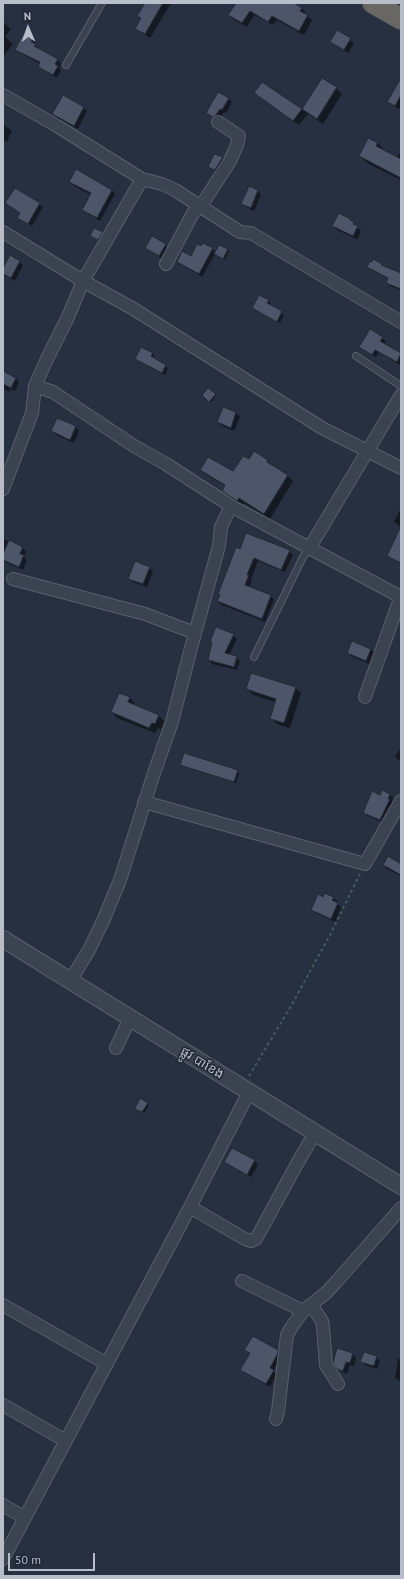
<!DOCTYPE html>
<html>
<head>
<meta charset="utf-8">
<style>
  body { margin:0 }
  #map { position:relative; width:404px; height:1579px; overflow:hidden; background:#273040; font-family:"PT Sans",sans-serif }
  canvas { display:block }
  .frame { position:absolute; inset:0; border:4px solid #b8bdca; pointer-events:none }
  .north { position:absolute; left:8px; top:8px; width:40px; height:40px; -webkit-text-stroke:3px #202735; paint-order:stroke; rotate:358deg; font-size:11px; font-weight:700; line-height:16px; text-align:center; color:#b8bdca }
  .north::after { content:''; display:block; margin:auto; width:14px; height:18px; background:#b8bdca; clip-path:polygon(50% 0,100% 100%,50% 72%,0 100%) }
  .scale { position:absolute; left:8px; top:1553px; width:87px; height:18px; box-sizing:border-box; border:2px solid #b8bdca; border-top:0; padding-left:5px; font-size:12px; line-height:14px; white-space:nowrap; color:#b8bdca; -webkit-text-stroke:3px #202735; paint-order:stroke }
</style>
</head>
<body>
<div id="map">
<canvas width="404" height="1579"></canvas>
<div class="frame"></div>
<div class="north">N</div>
<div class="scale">50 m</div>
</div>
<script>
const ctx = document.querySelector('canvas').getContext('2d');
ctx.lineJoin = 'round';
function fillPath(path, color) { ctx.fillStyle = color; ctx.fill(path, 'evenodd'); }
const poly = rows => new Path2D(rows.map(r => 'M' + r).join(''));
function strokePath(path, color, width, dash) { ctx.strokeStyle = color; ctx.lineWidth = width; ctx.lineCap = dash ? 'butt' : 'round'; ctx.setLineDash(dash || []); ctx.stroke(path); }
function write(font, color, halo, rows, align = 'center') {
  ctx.font = font + ' "PT Sans","Noto Sans Khmer",sans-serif'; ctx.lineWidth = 3; ctx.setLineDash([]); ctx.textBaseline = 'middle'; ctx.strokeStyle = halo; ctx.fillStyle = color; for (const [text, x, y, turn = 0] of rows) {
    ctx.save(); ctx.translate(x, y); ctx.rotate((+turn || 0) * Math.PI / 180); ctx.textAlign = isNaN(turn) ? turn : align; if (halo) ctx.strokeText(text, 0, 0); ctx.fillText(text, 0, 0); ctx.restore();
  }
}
const shadow = poly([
  [146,3,171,3,150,38,136,28,142,19,139,16],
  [233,3,285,3,301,8,306,13,305,14,312,20,304,35,277,20,273,25,254,15,247,27,234,20,230,15,236,5],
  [3,22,11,29,5,37,13,44,3,57],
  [338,32,354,43,348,53,332,42],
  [32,40,36,44,35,45,38,50,57,59,61,63,59,68,61,70,57,78,43,70,39,67,41,64,20,53,16,49],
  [322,79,336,88,342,94,323,124,308,114,299,125,261,98,255,93,263,83,302,111],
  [401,80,401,105,399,109,388,102],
  [228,98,232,102,226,113,224,112,220,118,217,120,208,113],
  [83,107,87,111,78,129,57,118,53,114],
  [3,124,12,131,7,142,3,140],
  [378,143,384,150,384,151,397,158,401,151,401,180,367,163,360,156],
  [215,155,223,158,226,162,219,173,210,167],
  [70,182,112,190,115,194,100,221,87,213,83,209,91,195,74,186],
  [249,187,258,191,261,195,254,211,246,207,242,203],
  [39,204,43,207,32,226,19,217],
  [350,220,361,231,357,239,337,230,334,226],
  [102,233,103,235,100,241,91,236],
  [165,245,169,249,163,259,146,248],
  [212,249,216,253,228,250,229,251,225,260,215,254,202,277,178,262],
  [19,262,23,265,15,281,3,274,3,271],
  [381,264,384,268,401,275,401,290,390,286,387,283,389,279,368,267],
  [268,301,271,303,269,306,284,315,280,323,253,308],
  [371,330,386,341,384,344,401,355,400,365,379,352,376,357,364,350],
  [152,353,155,356,154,359,168,368,165,375,136,359],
  [3,372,16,378,19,382,15,391,11,389,9,392,3,388],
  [208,389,216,396,211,402,203,395],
  [224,409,236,413,240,417,234,431,222,426,218,422],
  [57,419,76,427,79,431,74,443,56,435,52,431],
  [254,453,268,461,273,467,288,476,293,481,270,519,244,503,243,505,228,496,223,491,226,486,207,475,202,470,234,473,249,461],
  [401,508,401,527,394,522],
  [3,539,23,548,26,551,24,557,27,560,23,570,7,563,4,560,5,553,3,552],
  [401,543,401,564,388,556],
  [240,550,289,551,293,555,285,572,258,561,251,579,252,580,249,588,271,596,274,600,265,622,222,605,218,601],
  [149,568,153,571,147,587,133,582,129,578],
  [233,635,237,639,229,655,236,657,240,661,237,670,212,664,209,660],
  [353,642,371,649,374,653,369,664,351,656,348,653],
  [295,688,301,693,290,728,277,724,271,718,276,702,253,695,247,689],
  [120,694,130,698,135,704,134,705,159,716,164,721,161,729,158,728,155,733,117,718,112,712],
  [401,747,401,762,395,757],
  [181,764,237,771,239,773,236,783],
  [390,795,393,798,392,802,393,804,384,823,368,816,365,813,380,796],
  [384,865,401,865,401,876,387,869],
  [323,898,333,898,337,901,336,903,341,907,335,922,316,913,312,910],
  [147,1103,149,1105,144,1113,135,1109],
  [233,1149,255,1161,258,1165,251,1177,229,1165,226,1162],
  [246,1350,277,1351,281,1355,280,1359,273,1371,277,1375,270,1387,245,1373,242,1370,251,1354],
  [338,1350,353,1354,356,1358,354,1366,350,1365,347,1374,342,1372,338,1368],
  [376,1357,380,1361,377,1369,365,1365,362,1361],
  [398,1359,401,1359,401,1382,395,1378]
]);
const building = poly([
  [145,3,163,3,145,34,135,29,141,18,137,16,145,3],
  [236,3,294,3,302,8,300,11,308,15,299,31,272,16,268,22,250,11,242,23,228,15,236,3],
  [337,30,351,38,344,50,330,42,337,30],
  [23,34,33,39,31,42,36,44,34,46,58,59,55,64,58,66,53,75,38,67,40,62,15,50,23,34],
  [322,78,337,87,317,119,302,109,322,78],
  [401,78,401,95,395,106,387,102,401,78],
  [262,82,302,109,293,121,254,93,262,82],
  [218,92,229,98,222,110,220,109,216,115,213,117,206,113,218,92],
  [63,95,84,107,74,126,52,114,63,95],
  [368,138,378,143,376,146,401,159,401,178,359,156,368,138],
  [214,154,223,157,215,170,208,167,214,154],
  [76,169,112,190,97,218,82,210,91,193,69,182,76,169],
  [249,186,258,190,251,208,241,204,249,186],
  [15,188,40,203,28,224,17,218,20,213,5,203,15,188],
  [339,213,350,219,350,220,354,222,353,224,358,226,353,236,332,226,339,213],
  [94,228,103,232,98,240,90,236,94,228],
  [152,236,166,244,159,256,145,248,152,236],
  [203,243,213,248,199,274,177,262,182,251,191,256,197,244,201,246,203,243],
  [219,245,228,249,223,259,214,254,219,245],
  [10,255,20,261,11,278,3,274,3,268,10,255],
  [373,259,382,264,381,265,401,273,401,289,386,283,388,278,367,267,370,261,372,262,373,259],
  [259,295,269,300,267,303,282,311,277,322,252,308,259,295],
  [370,329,383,337,380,341,401,353,397,362,375,350,372,355,359,347,370,329],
  [141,347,153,353,151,356,166,365,162,373,135,359,141,347],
  [3,371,16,378,11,388,3,384,3,371],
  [208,388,216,394,209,402,202,395,208,388],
  [223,407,236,412,231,428,217,422,223,407],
  [57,418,76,426,70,440,51,431,57,418],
  [254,451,268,460,267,462,288,475,264,514,239,498,237,501,222,491,225,485,200,470,208,457,233,471,243,456,249,459,254,451],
  [401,526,401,563,387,556,401,526],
  [246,533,290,550,281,570,254,558,247,575,249,575,245,585,271,595,262,619,217,601,220,595,218,594,236,547,240,549,246,533],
  [9,540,23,547,20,554,24,555,19,567,3,560,3,554,9,540],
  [135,561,150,567,143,584,128,579,135,561],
  [216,627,234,634,225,653,237,656,234,667,208,660,212,642,210,641,216,627],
  [352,641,371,649,366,661,347,653,352,641],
  [251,673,296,687,284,723,270,719,276,699,246,689,251,673],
  [119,693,130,697,128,702,159,715,155,724,152,723,149,728,111,712,119,693],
  [184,753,238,770,234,782,180,765,184,753],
  [382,790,390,794,388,799,390,799,380,820,363,813,372,791,380,795,382,790],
  [388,856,401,864,401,875,383,865,388,856],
  [324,893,334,897,332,900,338,903,331,919,311,910,318,894,323,897,324,893],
  [140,1098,148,1103,142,1112,137,1110,134,1110,140,1098],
  [232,1148,255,1160,247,1175,224,1162,232,1148],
  [253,1336,278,1350,277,1355,270,1368,274,1370,266,1384,240,1370,250,1353,244,1350,253,1336],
  [337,1348,353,1353,350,1363,346,1362,343,1371,337,1369,333,1363,337,1348],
  [364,1352,377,1356,374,1366,360,1362,364,1352]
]);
const path = poly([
  [249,1076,291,1006,330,935,360,874]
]);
const service = poly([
  [66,65,102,3],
  [356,356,401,386],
  [254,657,303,557,310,547]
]);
const minor = poly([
  [3,95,57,126,142,179,162,184,175,190,240,232,251,233,256,236,401,322],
  [3,232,83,281,132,308,322,428,401,468],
  [166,264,193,213,201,206,230,161,237,145,239,136,218,122],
  [35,386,53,392,134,446,166,464,231,506,401,597],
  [3,489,32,413,35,386,46,361,68,317,83,281,142,179],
  [310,547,401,395],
  [13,579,145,614,195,633],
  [365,697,401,596],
  [144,802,365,864,401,801],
  [70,981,89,950,103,921,120,880,154,773,172,722,191,648,219,546,221,527,231,506],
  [116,1048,130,1018],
  [190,1207,245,1239,251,1241,256,1239,298,1162,315,1133],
  [242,1281,303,1311],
  [3,1305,107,1364],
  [311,1305,322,1321,323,1327,326,1365,338,1384],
  [3,1405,66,1441],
  [276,1419,278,1411,287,1335,291,1328,303,1311,326,1293,337,1281,401,1208],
  [3,1505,25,1518],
  [3,1559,190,1207,249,1092]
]);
const tertiary = poly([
  [3,939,401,1186]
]);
const trunk = poly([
  [373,3,401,19]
]);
const streetNames = [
  ["ផ្លូវ បាខែង",202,1063,32]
];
fillPath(shadow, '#0007');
fillPath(building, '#4d5669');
strokePath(building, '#222937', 1);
strokePath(service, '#59606d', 8);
strokePath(minor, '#59606d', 14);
strokePath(tertiary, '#59606d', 18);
strokePath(trunk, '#464d5a', 22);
strokePath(path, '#47595e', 2, [3, 3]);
strokePath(service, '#3b4250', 6);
strokePath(minor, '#3b4250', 12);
strokePath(tertiary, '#3b4250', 16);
strokePath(trunk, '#686764', 21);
write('13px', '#b8bdca', '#202735', streetNames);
</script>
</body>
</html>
